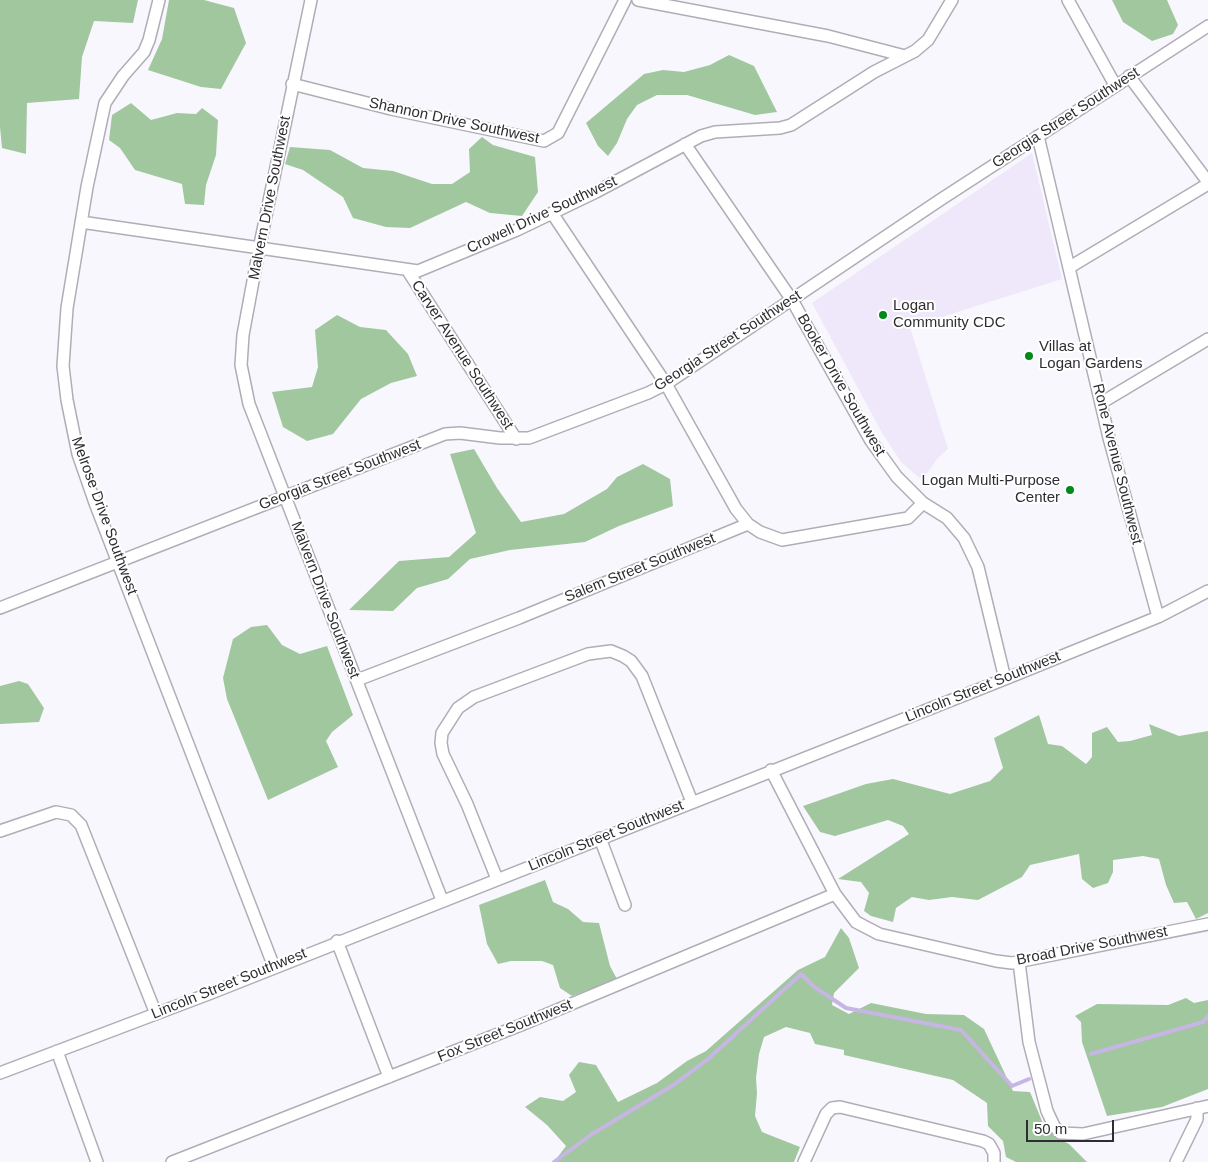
<!DOCTYPE html>
<html>
<head>
<meta charset="utf-8">
<style>
  body { margin:0 }
  #map { position:relative; width:1208px; height:1162px; overflow:hidden; background:#f9f7fe; font-family:Helvetica,sans-serif }
  canvas { display:block }
  .scale { position:absolute; left:1026px; top:1120px; width:88px; height:22px; box-sizing:border-box; border:2px solid #2f2d31; border-top:0; padding-left:6px; font-size:15px; line-height:18px; white-space:nowrap; color:#2f2d31; -webkit-text-stroke:4px #fff; paint-order:stroke }
</style>
</head>
<body>
<div id="map">
<canvas width="1208" height="1162"></canvas>
<div class="scale">50 m</div>
</div>
<script>
const ctx = document.querySelector('canvas').getContext('2d');
ctx.lineJoin = 'round';
function fillPath(path, color) { ctx.fillStyle = color; ctx.fill(path, 'evenodd'); }
const poly = rows => new Path2D(rows.map(r => 'M' + r).join(''));
function strokePath(path, color, width, dash) { ctx.strokeStyle = color; ctx.lineWidth = width; ctx.lineCap = dash ? 'butt' : 'round'; ctx.setLineDash(dash || []); ctx.stroke(path); }
function write(font, color, halo, rows, align = 'center') {
  ctx.font = font + ' Helvetica,sans-serif'; ctx.lineWidth = 4; ctx.setLineDash([]); ctx.textBaseline = 'middle'; ctx.strokeStyle = halo; ctx.fillStyle = color; for (const [text, x, y, turn = 0] of rows) {
    ctx.save(); ctx.translate(x, y); ctx.rotate((+turn || 0) * Math.PI / 180); ctx.textAlign = isNaN(turn) ? turn : align; if (halo) ctx.strokeText(text, 0, 0); ctx.fillText(text, 0, 0); ctx.restore();
  }
}
const built = poly([
  [1032,153,1062,279,910,327,948,449,938,458,922,480,901,462,881,431,812,303]
]);
const forest = poly([
  [0,0,138,0,133,23,94,21,82,57,79,99,27,103,26,154,2,148,0,127],
  [169,0,204,0,234,8,246,43,221,89,201,87,148,70,162,39],
  [1112,0,1167,0,1178,25,1173,34,1152,41,1123,22],
  [729,55,754,66,777,112,755,115,687,95,657,95,637,105,627,119,617,143,608,156,598,146,586,123,644,74,663,70,684,72,710,65],
  [131,103,151,120,177,113,196,114,202,108,218,120,216,155,206,185,204,205,185,204,182,184,135,170,120,148,109,140,112,115],
  [482,137,493,145,535,157,538,192,522,216,490,213,466,202,410,228,386,227,353,218,343,197,303,170,285,164,290,147,330,150,363,168,393,171,432,184,452,184,470,172,469,149],
  [337,315,360,327,386,330,408,354,417,376,391,383,361,399,333,434,307,441,283,427,272,392,312,387,318,367,315,330],
  [474,449,497,488,521,522,564,514,607,489,617,477,643,464,670,479,673,506,619,526,585,542,510,550,470,559,448,579,417,588,393,611,349,610,399,561,449,557,476,533,450,454],
  [267,625,282,645,300,654,327,646,353,715,332,732,326,741,338,767,268,800,227,699,223,678,233,639,251,627],
  [19,681,28,684,44,708,39,722,0,724,0,686],
  [1039,715,1048,744,1062,746,1086,764,1092,757,1092,733,1107,727,1118,742,1130,741,1152,735,1149,724,1179,736,1208,731,1208,913,1196,919,1187,902,1174,903,1166,885,1159,859,1143,856,1113,860,1113,872,1108,883,1093,888,1082,879,1079,854,1030,865,1022,877,978,900,952,897,929,900,912,897,896,908,893,922,871,916,864,911,869,893,861,882,838,879,909,834,903,826,888,820,835,836,820,832,803,806,866,784,893,779,950,794,990,781,1003,768,994,738],
  [545,880,553,902,568,909,583,922,599,923,610,966,617,979,572,996,560,988,553,965,542,961,511,961,498,964,487,944,479,905],
  [841,928,849,938,859,968,834,993,832,1005,849,1014,871,1003,926,1014,964,1015,984,1029,1013,1091,1030,1092,1042,1121,1059,1139,1069,1144,1087,1162,1016,1162,1006,1157,1003,1141,988,1126,987,1103,953,1080,844,1055,844,1050,815,1044,810,1033,786,1027,764,1037,759,1054,756,1078,757,1093,755,1116,762,1132,800,1147,794,1162,554,1162,566,1146,547,1125,525,1107,540,1097,563,1101,576,1092,569,1075,579,1062,596,1065,618,1102,657,1083,687,1061,706,1051,798,970,825,957],
  [1186,998,1194,1003,1208,1000,1208,1089,1162,1107,1107,1116,1082,1042,1081,1022,1075,1016,1097,1004,1168,1005]
]);
const stream = poly([
  [1091,1054,1203,1022,1208,1016],
  [554,1162,592,1134,675,1084,708,1059,801,974,813,986,846,1008,961,1030,1012,1086,1029,1079]
]);
const minor = poly([
  [159,0,149,40,144,52,123,76,105,103,87,187,67,308,63,366,67,400,78,454,95,503,274,967],
  [311,0,259,249,243,335,241,365,249,404,442,900],
  [638,0,828,36,905,56],
  [1068,0,1115,85],
  [1129,76,1208,182],
  [292,84,391,109,544,141,558,133,625,0],
  [1038,136,1109,438,1158,617],
  [685,144,792,300,871,441,897,477,923,503,947,518,964,538,978,567,1005,679],
  [552,213,666,384,736,509,748,524],
  [81,222,418,271,517,230,596,192,701,136,715,132,780,128,791,125,874,72,915,51,928,40,952,0],
  [1070,267,1208,184],
  [408,271,516,439],
  [1101,403,1208,339],
  [0,608,445,434,460,433,500,438,529,438,648,393,666,384,940,200,1208,26],
  [357,680,519,618,748,524,760,532,782,540,908,518,923,503],
  [771,770,835,894,856,922,879,934,996,961,1012,963,1208,924],
  [0,831,56,812,71,815,81,825,156,1014],
  [600,838,625,905],
  [497,879,467,804,443,754,441,743,442,733,458,708,474,697,588,654,611,651,623,656,631,661,642,676,692,802],
  [337,941,389,1077],
  [1019,962,1029,1042,1047,1111,1054,1126,1060,1133,1083,1134,1208,1106],
  [57,1051,97,1162],
  [0,1073,211,993,1005,679,1158,617,1208,591],
  [172,1162,521,1025,835,894],
  [804,1162,826,1114,832,1108,840,1107,983,1141,989,1144,994,1153,994,1162],
  [1176,1162,1197,1119,1197,1108]
]);
const markers = [
  [883,315,5,"#008a17"],
  [1029,356,5,"#008a17"],
  [1070,490,5,"#008a17"]
];
const streetNames = [
  ["Georgia Street Southwest",1066,118,-33],
  ["Shannon Drive Southwest",454,121,12],
  ["Malvern Drive Southwest",270,198,-79],
  ["Crowell Drive Southwest",542,215,-25],
  ["Georgia Street Southwest",728,341,-33],
  ["Carver Avenue Southwest",462,355,57],
  ["Booker Drive Southwest",841,385,60],
  ["Rone Avenue Southwest",1117,464,76],
  ["Georgia Street Southwest",340,475,-21],
  ["Melrose Drive Southwest",104,516,70],
  ["Salem Street Southwest",640,568,-22],
  ["Malvern Drive Southwest",325,600,69],
  ["Lincoln Street Southwest",983,687,-22],
  ["Lincoln Street Southwest",606,836,-22],
  ["Broad Drive Southwest",1092,946,-11],
  ["Lincoln Street Southwest",229,984,-22],
  ["Fox Street Southwest",505,1031,-22]
];
const poiNames = [
  ["Logan",893,306],
  ["Community CDC",893,323],
  ["Villas at",1039,347],
  ["Logan Gardens",1039,364],
  ["Logan Multi-Purpose",1060,481,"right"],
  ["Center",1060,498,"right"]
];
fillPath(built, '#eee8fa');
fillPath(forest, '#a1c79f');
strokePath(stream, '#c7b5e4', 4);
strokePath(minor, '#b0adb7', 14);
strokePath(minor, '#fff', 11);
for (const [x, y, r, color] of markers) { const dot = new Path2D(); dot.arc(x, y, r, 0, 2 * Math.PI); ctx.fillStyle = color; ctx.fill(dot); strokePath(dot, '#fff', 2); }
write('15px', '#2f2d31', '#fff', streetNames);
write('15px', '#2f2d31', '#fff', poiNames, 'left');
</script>
</body>
</html>
